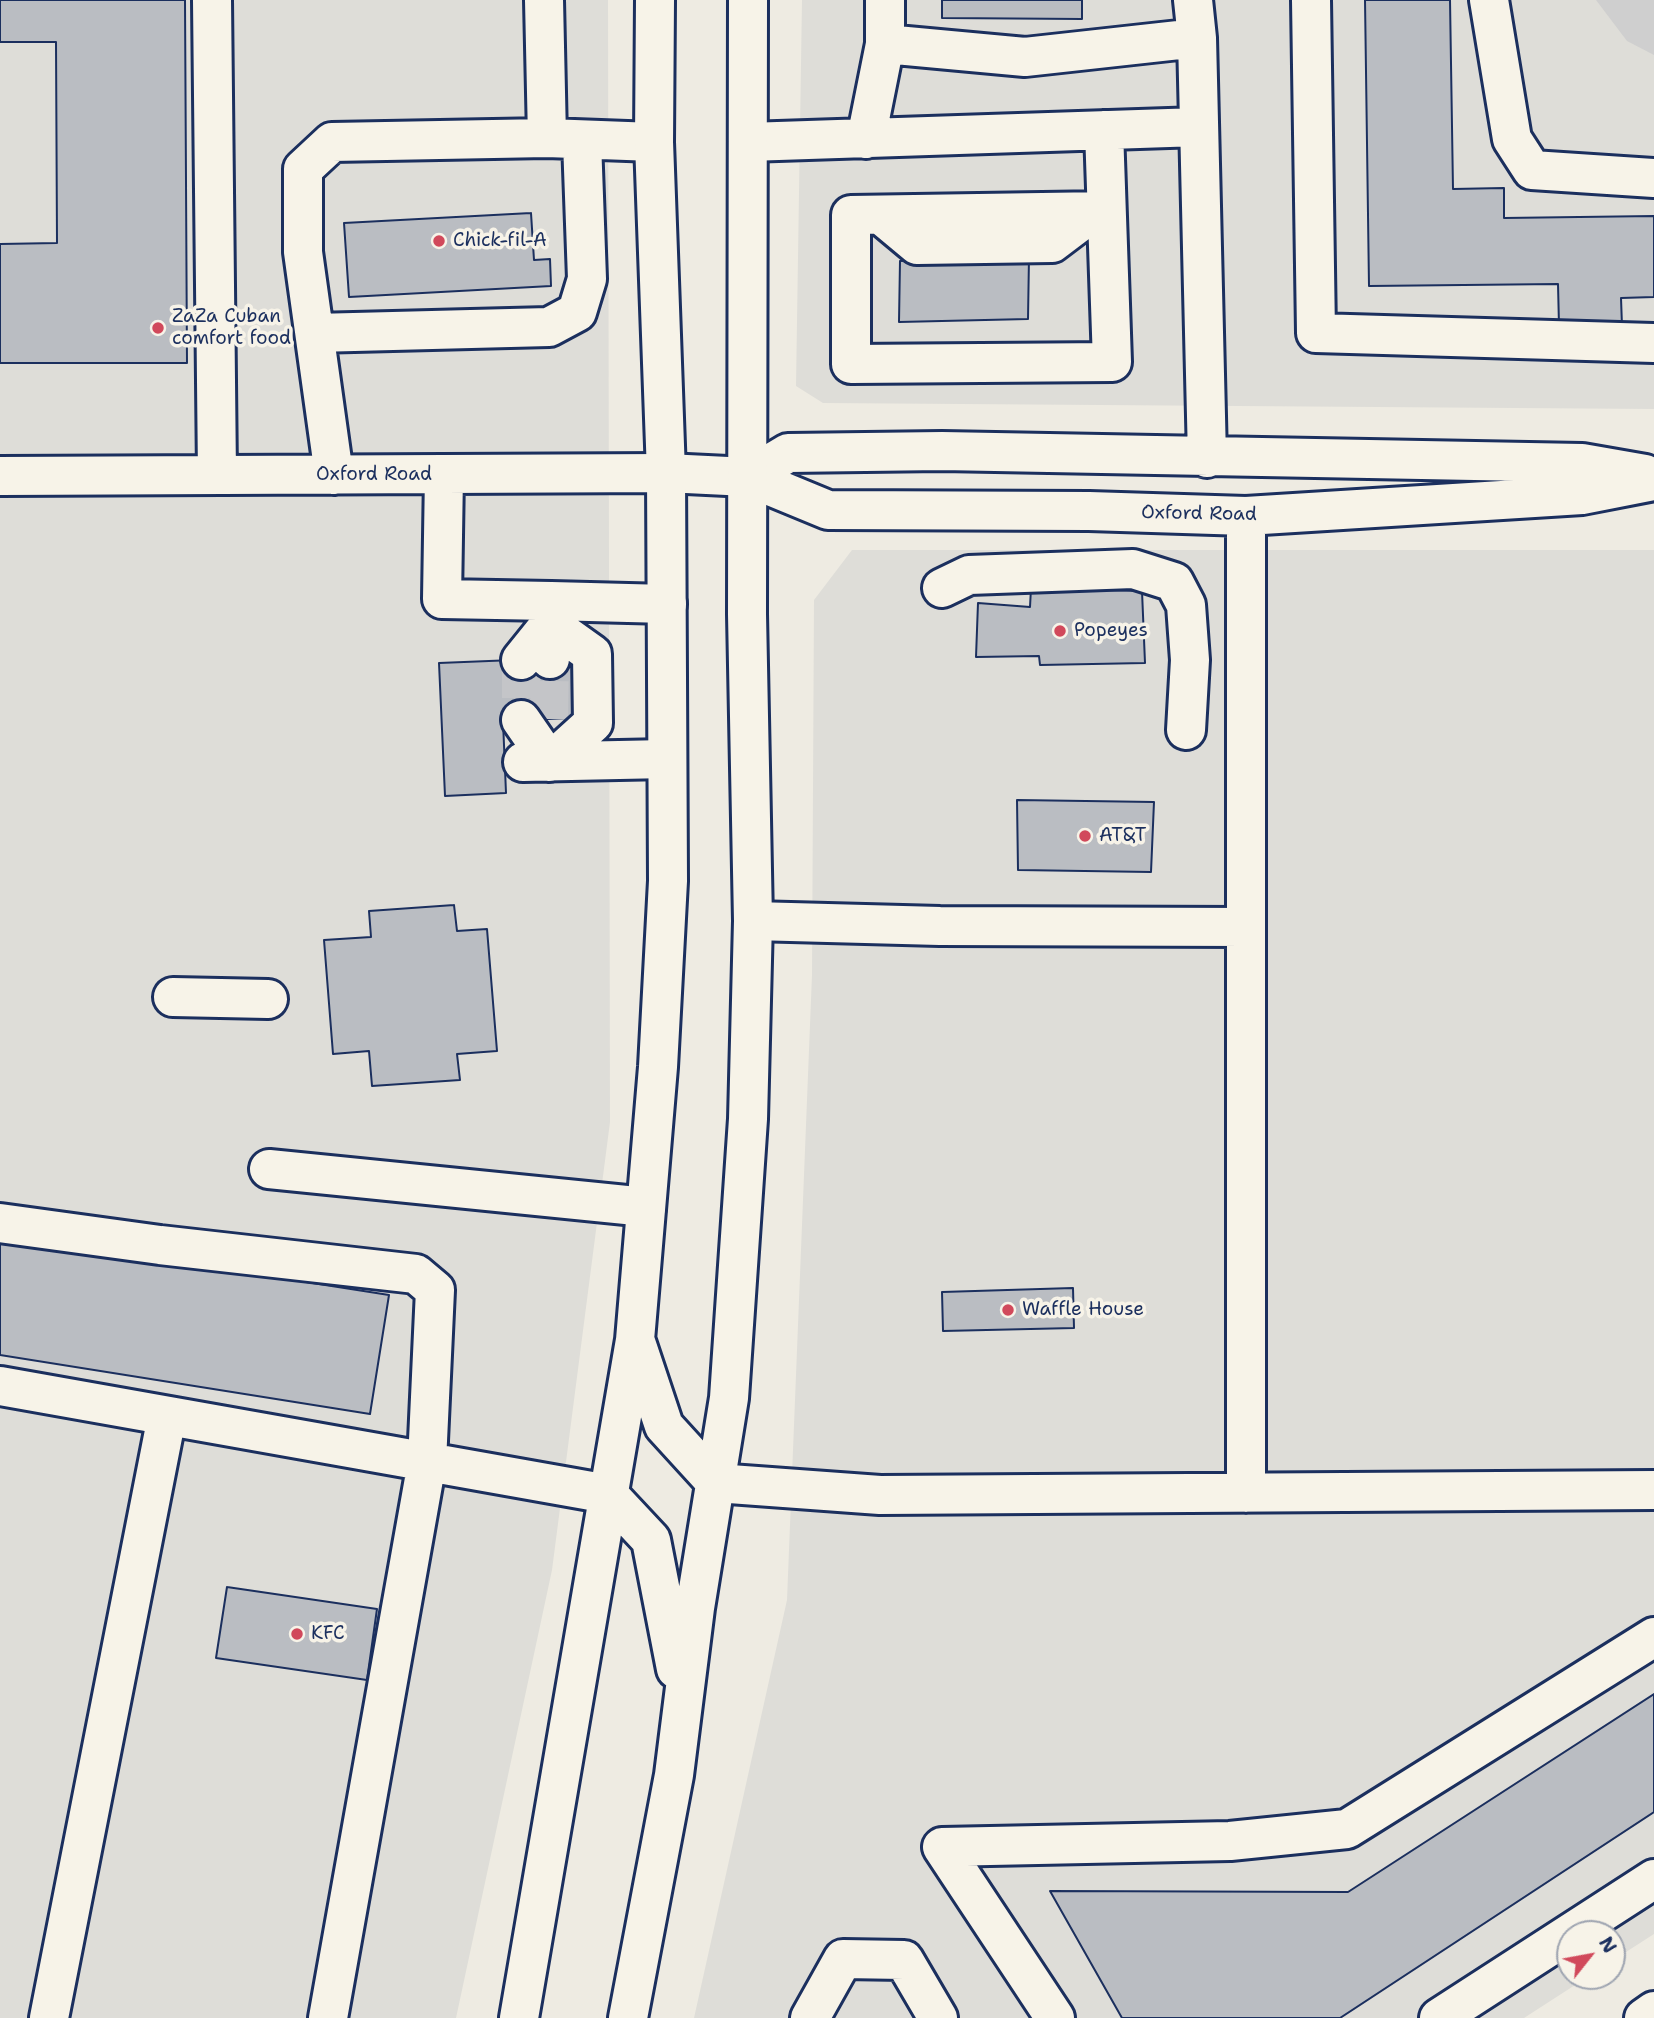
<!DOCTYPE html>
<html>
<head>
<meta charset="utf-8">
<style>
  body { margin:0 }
  #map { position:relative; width:1654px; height:2018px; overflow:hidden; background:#eeebe2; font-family:"Shantell Sans",sans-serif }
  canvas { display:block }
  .north { position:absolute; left:1556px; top:1920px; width:70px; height:70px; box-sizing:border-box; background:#f7f3e8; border:2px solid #9fa5b1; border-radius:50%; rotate:59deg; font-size:19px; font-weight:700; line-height:28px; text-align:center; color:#1b2f5e }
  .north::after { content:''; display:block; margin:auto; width:24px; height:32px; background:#d1495b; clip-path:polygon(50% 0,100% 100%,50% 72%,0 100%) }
</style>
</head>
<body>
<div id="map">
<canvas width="1654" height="2018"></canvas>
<div class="north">N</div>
</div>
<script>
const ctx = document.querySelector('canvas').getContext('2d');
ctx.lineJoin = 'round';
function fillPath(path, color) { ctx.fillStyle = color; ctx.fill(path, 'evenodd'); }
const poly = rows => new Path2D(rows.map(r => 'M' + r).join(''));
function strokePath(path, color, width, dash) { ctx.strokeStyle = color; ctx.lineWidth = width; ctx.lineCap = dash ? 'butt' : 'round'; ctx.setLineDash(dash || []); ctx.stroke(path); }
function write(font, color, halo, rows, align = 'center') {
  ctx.font = font + ' "Shantell Sans",sans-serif'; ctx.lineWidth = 7; ctx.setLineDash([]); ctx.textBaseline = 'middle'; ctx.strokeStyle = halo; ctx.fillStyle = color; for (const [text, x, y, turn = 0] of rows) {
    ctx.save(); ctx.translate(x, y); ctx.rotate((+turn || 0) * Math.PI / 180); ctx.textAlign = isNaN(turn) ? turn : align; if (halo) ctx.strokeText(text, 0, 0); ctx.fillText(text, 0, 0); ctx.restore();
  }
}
const built = poly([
  [0,0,608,0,610,1122,552,1570,456,2018,0,2018],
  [802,0,1654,0,1654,409,823,403,796,386],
  [852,550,1654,550,1654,1934,1612,1961,1612,1934,1570,1934,1570,1976,1589,1976,1524,2018,694,2018,787,1600,812,975,814,600]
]);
const green = poly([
  [1596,0,1654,0,1654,55,1627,41]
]);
const building = poly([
  [0,0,185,0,187,363,0,363,0,244,57,243,56,42,0,42,0,0],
  [942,0,1082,0,1082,19,942,18,942,0],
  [1365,0,1450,0,1453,189,1504,188,1504,218,1654,216,1654,297,1621,298,1622,326,1559,326,1558,284,1369,286,1365,0],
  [531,213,534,260,550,259,551,286,349,297,344,223,531,213],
  [1002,257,1029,257,1028,319,899,322,900,261,1002,257],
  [1031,588,1142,591,1145,663,1040,665,1039,656,976,657,978,603,1030,607,1031,588],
  [589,657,592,717,503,721,506,793,445,796,439,663,589,657],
  [1017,800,1154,802,1151,872,1018,870,1017,800],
  [454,905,457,931,487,929,497,1051,457,1054,460,1080,372,1086,369,1051,333,1054,324,940,371,937,369,911,454,905],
  [0,1234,389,1295,370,1414,0,1355,0,1234],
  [1073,1288,1074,1328,943,1331,942,1292,1073,1288],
  [227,1587,377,1609,367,1680,216,1658,227,1587],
  [1654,1694,1654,1812,1340,2018,1122,2018,1050,1891,1348,1892,1654,1694]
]);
const minorTunnel = poly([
  [521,660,521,720],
  [549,719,550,659]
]);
const minor = poly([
  [212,0,217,475],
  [544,0,547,138,654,142],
  [1193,0,1197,38,1207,458],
  [1311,0,1316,333,1654,343],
  [1489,0,1512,139,1532,170,1654,178],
  [885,44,1025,57,1197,38],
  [1104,130,1112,362,851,364,851,215,1106,211],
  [866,139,885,44,885,0],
  [748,142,1199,127],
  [881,215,917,245,1052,243,1093,212],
  [315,333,549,327,577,312,587,279,582,141],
  [444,474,442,599,551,601,550,659],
  [334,475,303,252,303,169,332,142,547,138],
  [0,476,666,473,748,477,828,510,1089,511,1246,516,1582,495,1654,481],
  [748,477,788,453,942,451,1582,463,1645,474],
  [942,588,969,575,1133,569,1174,582,1186,605,1190,660,1186,730],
  [551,601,667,604],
  [521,660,550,624,592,654,593,723,550,762],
  [521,720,550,762],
  [523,762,667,759],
  [753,921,940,926,1245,927],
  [173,997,268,999],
  [269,1169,646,1207],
  [0,1223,160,1245,416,1274,435,1290,427,1462,328,2018],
  [0,1386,608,1494],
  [716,1483,880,1495,1654,1490],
  [1246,1493,1246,516],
  [49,2018,167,1416],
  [810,2018,843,1959,904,1960,938,2018],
  [1055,2018,942,1847,1230,1841,1347,1829,1654,1637],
  [1439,2018,1654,1879],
  [1644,2018,1654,2011]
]);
const major = poly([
  [636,1342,664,1426,716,1483],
  [608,1494,651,1540,676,1669],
  [519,2018,635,1340,658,1067,668,881,666,473,654,142,655,0],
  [628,2018,674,1775,695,1608,729,1398,748,1119,753,921,747,614,748,0]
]);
const markers = [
  [439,241,7,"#d1495b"],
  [158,328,7,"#d1495b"],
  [1060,631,7,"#d1495b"],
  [1085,836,7,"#d1495b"],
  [1008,1310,7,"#d1495b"],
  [297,1634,7,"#d1495b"]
];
const poiNames = [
  ["Chick-fil-A",453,241],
  ["ZaZa Cuban",172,317],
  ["comfort food",172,339],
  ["Popeyes",1074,631],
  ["AT&T",1099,836],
  ["Waffle House",1022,1310],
  ["KFC",311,1634]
];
const streetNames = [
  ["Oxford Road",374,475],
  ["Oxford Road",1199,514,1]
];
fillPath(built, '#deddd8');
fillPath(green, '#cfcfcf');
fillPath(building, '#babdc2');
strokePath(building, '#1b2f5e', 2);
strokePath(minorTunnel, '#c4c5c8', 38, [38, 19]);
strokePath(minor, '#1b2f5e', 44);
strokePath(major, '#1b2f5e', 44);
strokePath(minor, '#f7f3e8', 38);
strokePath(major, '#f7f3e8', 38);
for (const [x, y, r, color] of markers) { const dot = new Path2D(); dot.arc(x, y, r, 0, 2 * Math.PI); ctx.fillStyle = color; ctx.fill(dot); strokePath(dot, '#f7f3e8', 2.5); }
write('19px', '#1b2f5e', '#f7f3e8', poiNames, 'left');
write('19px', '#1b2f5e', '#f7f3e8', streetNames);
</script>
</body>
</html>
